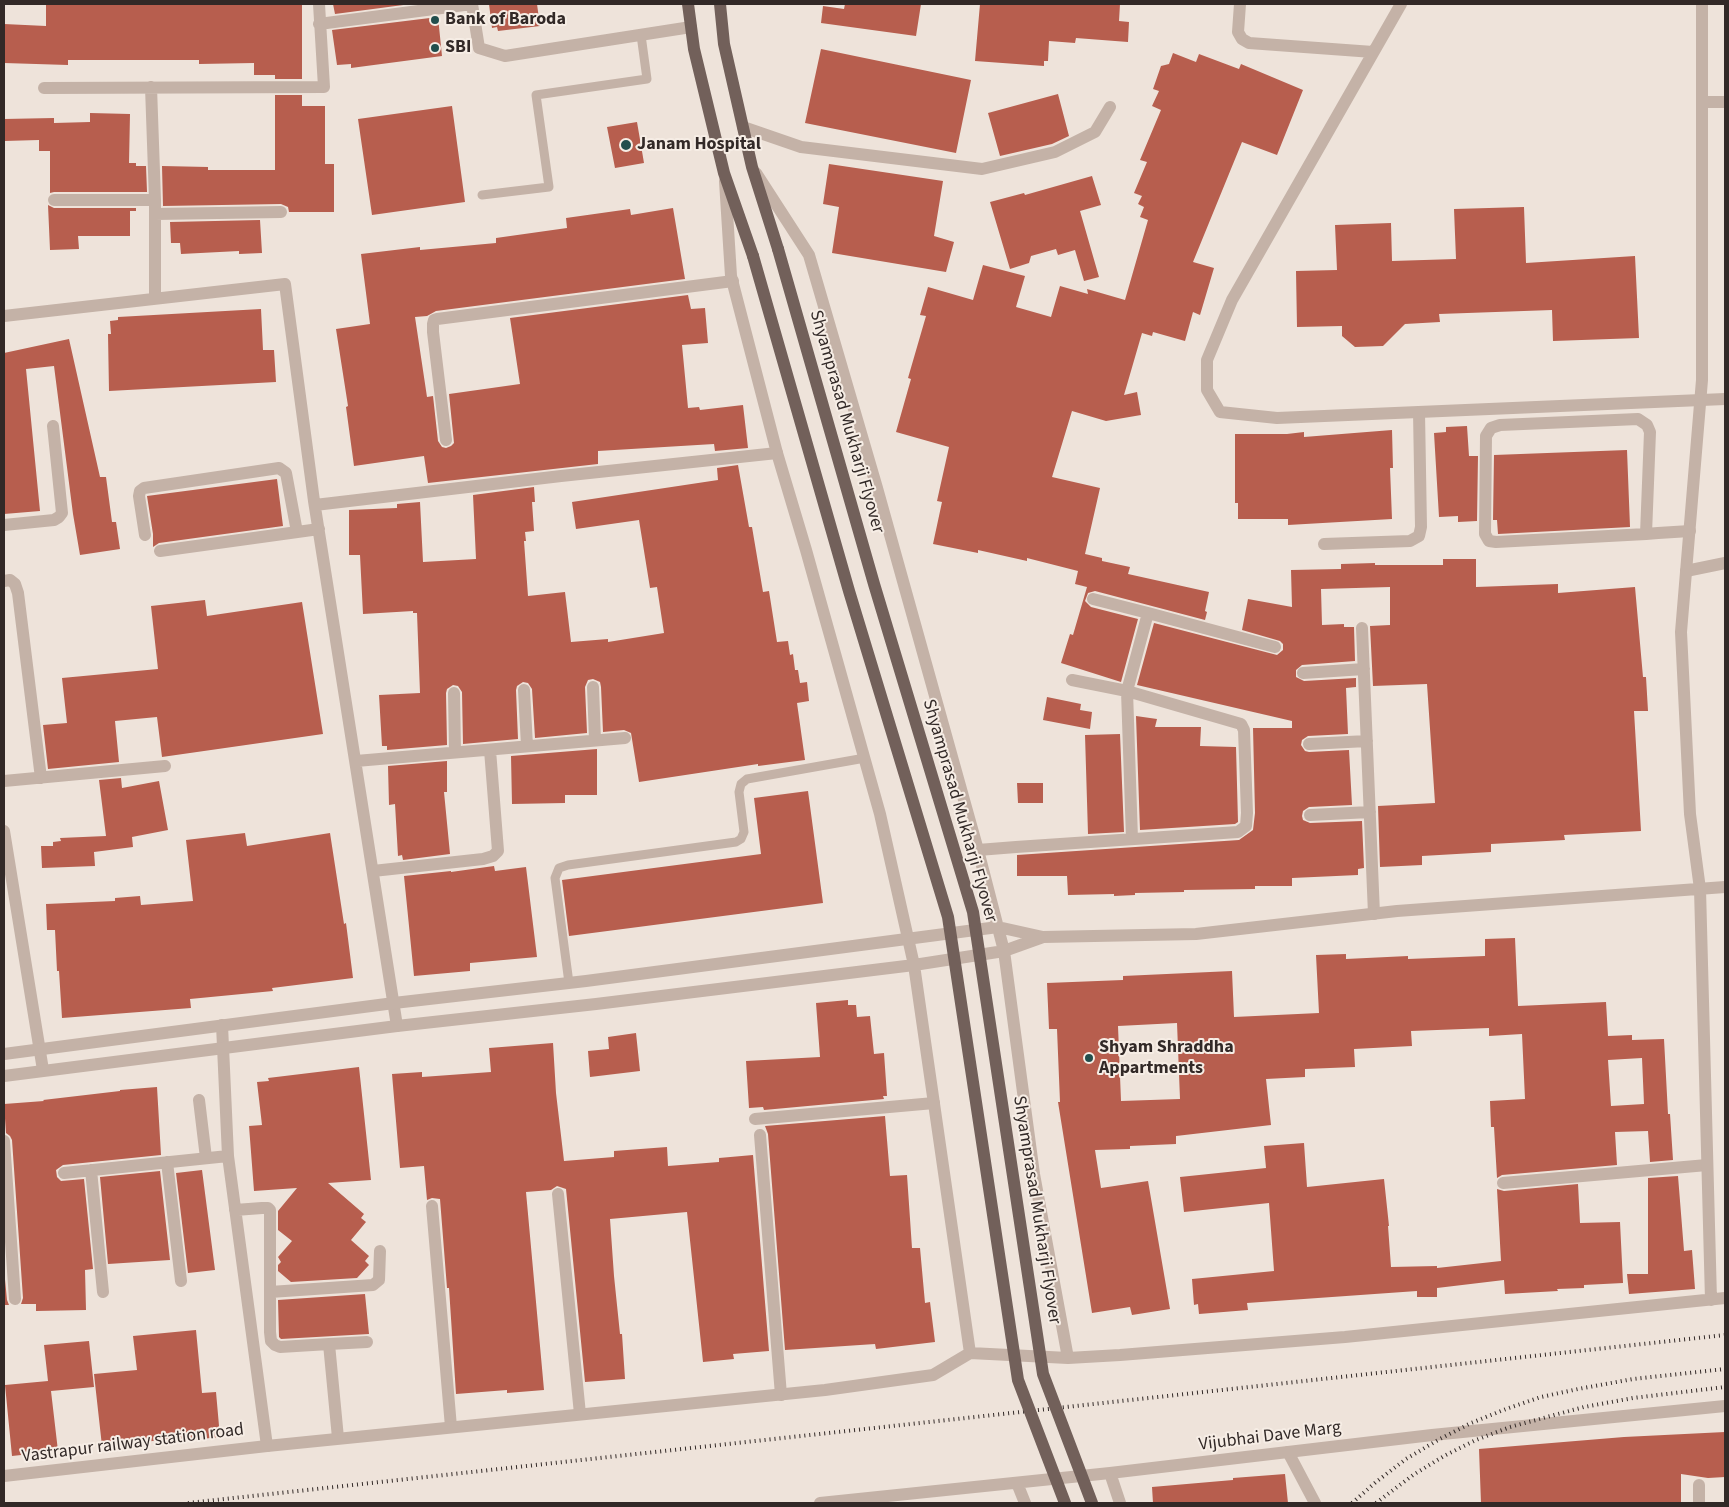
<!DOCTYPE html>
<html>
<head>
<meta charset="utf-8">
<style>
  body { margin:0 }
  #map { position:relative; width:1729px; height:1507px; overflow:hidden; background:#eee3da; font-family:"Source Sans 3",sans-serif }
  canvas { display:block }
  .frame { position:absolute; inset:0; border:5px solid #322927; pointer-events:none }
</style>
</head>
<body>
<div id="map">
<canvas width="1729" height="1507"></canvas>
<div class="frame"></div>
</div>
<script>
const ctx = document.querySelector('canvas').getContext('2d');
ctx.lineJoin = 'round';
function fillPath(path, color) { ctx.fillStyle = color; ctx.fill(path, 'evenodd'); }
const poly = rows => new Path2D(rows.map(r => 'M' + r).join(''));
function strokePath(path, color, width, dash) { ctx.strokeStyle = color; ctx.lineWidth = width; ctx.lineCap = dash ? 'butt' : 'round'; ctx.setLineDash(dash || []); ctx.stroke(path); }
function write(font, color, halo, rows, align = 'center') {
  ctx.font = font + ' "Source Sans 3",sans-serif'; ctx.lineWidth = 4; ctx.setLineDash([]); ctx.textBaseline = 'middle'; ctx.strokeStyle = halo; ctx.fillStyle = color; for (const [text, x, y, turn = 0] of rows) {
    ctx.save(); ctx.translate(x, y); ctx.rotate((+turn || 0) * Math.PI / 180); ctx.textAlign = isNaN(turn) ? turn : align; if (halo) ctx.strokeText(text, 0, 0); ctx.fillText(text, 0, 0); ctx.restore();
  }
}
const building = poly([
  [46,4,302,4,302,79,275,79,275,75,254,75,254,63,199,64,199,60,68,60,68,65,4,63,4,24,46,26],
  [333,4,411,4,335,14],
  [489,4,537,4,540,26,498,31,497,27,492,28],
  [845,4,921,4,916,36,821,23,823,6,844,9],
  [980,4,1120,4,1119,21,1129,22,1128,42,1076,38,1075,43,1049,41,1048,61,1044,61,1044,66,975,61],
  [438,17,442,56,351,68,351,64,337,65,332,30],
  [821,49,971,80,956,153,805,123],
  [1173,53,1196,62,1199,54,1239,69,1241,64,1303,90,1277,155,1242,142,1193,262,1214,268,1200,315,1193,312,1185,341,1153,332,1152,336,1142,333,1124,395,1137,392,1141,415,1106,421,1072,411,1052,477,1100,488,1085,554,1102,558,1102,561,1130,567,1128,574,1209,592,1205,611,1207,612,1205,620,1095,591,1088,593,1085,601,1091,607,1138,619,1121,682,1061,663,1070,634,1073,635,1087,587,1075,584,1078,571,1027,558,1027,561,978,550,978,553,933,544,942,502,937,501,949,447,896,432,911,379,908,378,926,316,920,315,928,287,973,300,983,265,1025,276,1016,307,1051,317,1060,286,1088,294,1087,289,1125,300,1148,220,1140,217,1144,207,1138,204,1142,196,1134,193,1147,162,1140,160,1161,110,1152,106,1159,91,1153,89,1161,66,1169,64],
  [1058,94,1069,136,1052,144,1000,156,988,113],
  [275,95,302,95,302,106,325,106,325,164,334,164,334,212,289,212,288,207,281,204,163,206,162,166,208,167,208,170,275,170],
  [452,106,465,202,372,215,358,119],
  [90,113,130,114,129,163,136,163,136,166,146,166,147,192,54,192,50,193,50,151,39,151,39,140,4,141,4,119,54,118,54,123,90,122],
  [637,122,644,163,615,168,607,127],
  [829,164,943,181,934,236,954,242,946,272,832,253,839,207,823,204],
  [1092,176,1101,205,1080,211,1099,277,1084,281,1075,250,1058,255,1056,249,1031,256,1029,263,1010,269,990,202,1024,193,1025,195],
  [48,205,54,208,147,208,136,208,136,211,130,211,130,236,78,236,79,249,50,250],
  [1524,207,1526,263,1635,256,1639,338,1553,341,1552,310,1439,314,1440,322,1405,324,1383,346,1355,347,1342,336,1342,326,1297,327,1296,271,1337,270,1335,225,1391,223,1392,261,1456,259,1454,209],
  [673,208,685,279,436,311,427,316,415,317,427,397,433,396,438,441,442,447,446,448,451,446,454,443,449,394,520,384,510,318,688,295,691,309,705,308,708,343,682,345,688,408,699,407,700,410,743,405,748,448,715,451,714,444,598,451,598,464,428,483,424,456,354,466,346,407,348,406,336,329,370,324,361,254,420,247,420,250,496,243,496,238,567,228,566,218,630,209,631,215],
  [260,220,262,253,239,254,239,251,181,254,180,243,171,243,170,222],
  [261,309,263,350,274,350,276,382,109,391,108,334,111,334,110,321,118,320,118,317],
  [69,339,100,477,106,477,112,522,116,522,120,549,80,555,73,514,54,366,26,369,40,511,4,514,4,353],
  [1467,426,1469,456,1478,456,1477,521,1458,522,1458,516,1439,517,1434,433,1446,432,1446,427],
  [1392,430,1393,468,1390,468,1392,519,1288,525,1288,519,1238,519,1238,503,1235,503,1235,434,1287,434,1304,432,1304,437],
  [1627,450,1630,527,1498,534,1497,520,1493,520,1494,455],
  [738,465,749,527,752,527,763,592,769,591,777,642,788,641,790,655,793,654,795,670,798,670,800,683,807,682,809,701,797,703,805,760,758,766,758,764,639,782,631,733,624,730,603,732,601,687,600,682,593,679,588,680,585,687,587,733,535,738,532,689,528,683,523,682,517,686,516,690,518,739,463,744,462,692,458,686,453,685,447,689,446,693,447,745,387,750,387,746,382,746,379,695,420,693,417,613,413,613,413,611,363,614,360,555,349,555,349,510,397,508,397,504,420,502,423,562,476,559,473,495,534,487,535,502,532,502,534,531,525,532,526,541,524,541,528,596,565,592,571,642,608,639,608,642,664,633,657,587,650,588,639,520,576,529,572,502,718,480,717,468],
  [277,479,283,526,159,543,153,547,153,534,147,496],
  [1443,559,1476,559,1476,587,1558,584,1558,593,1635,587,1643,677,1646,677,1648,711,1634,711,1641,831,1564,835,1565,840,1491,844,1491,852,1422,856,1422,865,1380,867,1378,806,1435,803,1427,684,1373,686,1370,626,1390,625,1390,587,1321,589,1322,625,1344,624,1344,627,1354,627,1355,661,1302,665,1296,670,1296,677,1304,681,1356,678,1356,687,1346,688,1348,734,1308,736,1302,740,1301,745,1305,751,1309,752,1349,750,1352,805,1309,807,1303,811,1302,816,1303,820,1310,823,1362,821,1364,868,1358,869,1358,875,1292,878,1292,886,1255,886,1255,889,1184,890,1184,892,1135,893,1135,895,1114,896,1114,894,1068,895,1067,876,1017,876,1017,855,1239,840,1253,830,1255,813,1253,728,1292,728,1292,721,1137,685,1154,623,1277,655,1283,650,1283,644,1280,641,1242,630,1248,599,1292,607,1291,570,1341,569,1341,564,1375,563,1375,565,1443,565],
  [205,600,207,616,302,602,323,734,162,757,157,717,115,721,119,762,48,769,43,725,67,723,62,678,158,669,151,606],
  [1047,697,1081,704,1080,710,1092,712,1090,729,1043,720],
  [1136,716,1157,719,1155,727,1201,727,1200,746,1236,747,1238,822,1235,824,1140,830],
  [1120,734,1124,832,1088,834,1085,735],
  [597,749,597,795,565,795,565,803,512,804,511,756],
  [447,761,447,792,444,792,450,854,403,860,402,855,398,856,395,804,389,805,388,766],
  [121,778,122,788,159,781,168,830,132,837,133,847,94,852,95,866,42,868,41,846,53,846,53,842,61,841,60,838,106,836,99,780],
  [1017,783,1043,783,1043,803,1018,803],
  [808,791,823,903,569,936,562,880,761,854,754,798],
  [245,833,247,846,330,833,344,924,346,923,353,978,272,988,273,991,190,999,191,1008,62,1018,59,971,57,971,55,930,47,930,46,904,115,901,115,898,140,896,141,905,193,901,186,840],
  [494,866,495,871,526,867,537,957,470,963,470,971,414,976,404,876,451,871,451,872],
  [1515,938,1518,1006,1606,1002,1608,1036,1632,1035,1632,1040,1664,1039,1668,1114,1670,1114,1673,1160,1650,1162,1648,1131,1615,1132,1617,1165,1502,1175,1497,1178,1494,1127,1491,1127,1490,1101,1525,1099,1522,1034,1489,1036,1489,1028,1411,1031,1412,1046,1354,1049,1355,1067,1305,1069,1305,1077,1266,1079,1271,1125,1176,1136,1176,1144,1130,1146,1130,1149,1095,1150,1101,1188,1148,1181,1170,1309,1132,1315,1130,1307,1092,1313,1058,1102,1060,1102,1057,1029,1049,1029,1047,983,1123,980,1123,976,1232,971,1234,1017,1319,1013,1316,955,1346,954,1346,959,1408,956,1408,959,1485,956,1485,939],
  [1177,1023,1180,1099,1121,1101,1118,1026],
  [1642,1058,1644,1104,1611,1106,1608,1060],
  [848,1000,848,1005,856,1005,857,1017,870,1016,874,1054,884,1053,887,1096,883,1096,884,1099,764,1110,763,1107,749,1108,746,1061,820,1057,816,1003],
  [636,1033,640,1071,590,1077,588,1051,609,1049,608,1037],
  [553,1043,556,1093,564,1161,614,1157,614,1151,667,1147,668,1166,719,1162,719,1158,753,1155,769,1351,733,1354,734,1359,703,1362,687,1212,610,1219,614,1276,620,1334,622,1334,625,1379,585,1382,566,1189,557,1186,551,1190,526,1192,544,1390,507,1393,507,1390,456,1394,449,1288,447,1288,440,1199,432,1198,427,1200,424,1166,400,1168,392,1074,422,1072,422,1077,491,1072,489,1048],
  [359,1067,371,1180,328,1183,364,1214,361,1218,366,1222,351,1240,369,1256,365,1261,369,1265,357,1278,291,1282,278,1271,278,1265,281,1262,278,1257,292,1241,278,1230,278,1211,297,1188,254,1191,249,1126,262,1125,257,1082,269,1081,268,1078],
  [157,1087,161,1155,63,1165,56,1170,57,1177,61,1181,84,1179,93,1269,85,1270,86,1310,36,1311,36,1304,21,1304,23,1298,12,1140,10,1136,6,1133,4,1104,44,1101,43,1100,120,1091,120,1090],
  [885,1116,890,1176,907,1175,912,1248,920,1248,925,1303,930,1302,935,1342,876,1349,875,1344,785,1350,768,1134,765,1126],
  [1304,1143,1307,1187,1384,1179,1389,1226,1388,1226,1391,1267,1437,1266,1437,1268,1501,1261,1497,1189,1504,1191,1578,1184,1580,1223,1620,1222,1623,1283,1584,1285,1584,1288,1557,1289,1558,1291,1505,1294,1504,1280,1437,1288,1437,1297,1417,1297,1417,1291,1247,1303,1248,1310,1199,1314,1198,1304,1194,1305,1192,1279,1274,1271,1269,1203,1184,1212,1180,1177,1266,1168,1264,1146],
  [202,1170,215,1270,188,1273,176,1173],
  [160,1171,170,1260,108,1264,100,1177],
  [1678,1176,1684,1251,1692,1250,1695,1289,1629,1294,1627,1274,1648,1274,1648,1178],
  [4,1269,7,1300,9,1305,4,1305],
  [365,1294,369,1334,281,1339,279,1337,278,1300],
  [196,1330,202,1393,216,1392,220,1437,164,1443,163,1440,102,1446,94,1374,137,1370,133,1336],
  [89,1341,94,1387,51,1391,58,1451,12,1456,5,1385,48,1381,44,1345],
  [1725,1432,1725,1477,1708,1478,1681,1474,1681,1503,1481,1503,1479,1449,1624,1437],
  [1285,1474,1288,1503,1153,1503,1152,1487,1233,1480,1233,1478]
]);
const service = poly([
  [482,195,549,187,536,95,647,79,641,35],
  [569,983,555,878,559,868,568,865,736,842,741,839,744,832,739,792,741,784,747,779,865,758]
]);
const minor = poly([
  [472,4,479,48,505,56,691,27],
  [1240,4,1238,32,1242,39,1249,43,1373,52],
  [1401,4,1232,300,1207,360,1207,390,1220,412,1277,418,1725,399],
  [319,24,472,4],
  [151,87,155,200,155,299],
  [44,88,324,87,319,4],
  [1703,102,1725,102],
  [743,127,801,147,982,169,1055,152,1095,132,1110,107],
  [54,200,155,200],
  [155,214,281,212],
  [4,316,285,284,314,501,397,1026],
  [446,440,433,332,433,324,434,320,437,319,733,281],
  [315,505,561,476,777,453],
  [4,525,54,520,59,517,62,513,53,426],
  [1646,534,1650,432,1647,425,1638,419,1500,425,1491,428,1486,436,1485,534,1489,541,1496,542,1646,534,1658,533,1690,531],
  [145,535,139,496,140,491,144,488,279,468,286,473,297,532],
  [1324,544,1410,541,1419,536,1421,527,1419,412],
  [160,551,319,529],
  [1686,571,1725,563],
  [4,581,10,580,15,584,18,593,41,778],
  [1093,599,1148,613],
  [1362,628,1374,914],
  [1303,673,1364,669],
  [1072,680,1127,691,1148,613,1275,647],
  [593,687,595,740],
  [524,690,527,746],
  [454,693,455,752],
  [1309,744,1367,741],
  [356,761,625,738],
  [4,781,165,766],
  [1310,815,1370,812],
  [4,831,43,1070],
  [978,850,1016,847,1238,832,1246,826,1247,813,1244,730,1241,724,1127,691,1132,839],
  [373,871,483,859,493,856,498,851,490,750],
  [222,1025,228,1156,267,1446],
  [199,1100,206,1158],
  [755,1119,934,1103],
  [760,1135,781,1395],
  [4,1141,15,1299],
  [167,1162,181,1281],
  [91,1170,103,1292],
  [64,1173,228,1156],
  [1503,1183,1707,1165],
  [558,1194,580,1414],
  [432,1206,451,1427],
  [235,1210,262,1208,268,1208,270,1210,270,1292,373,1285,379,1280,380,1251],
  [270,1292,270,1332,271,1341,275,1345,280,1347,329,1344,338,1438],
  [329,1344,367,1342],
  [1288,1452,1315,1503],
  [1699,1485,1699,1503]
]);
const tertiary = poly([
  [1702,4,1702,380,1681,632,1690,814,1700,889,1711,1300],
  [756,173,809,255,877,488,978,850,1004,951,1034,1174,1068,1358],
  [725,181,731,276,777,453,806,550,880,814,914,965,970,1353],
  [4,1054,394,1003,586,981,998,927,1043,937,1196,934,1397,911,1725,887],
  [4,1076,397,1026,596,1004,914,965,1004,951,1043,937],
  [1110,1473,1120,1503],
  [4,1476,267,1446,825,1390,933,1375,970,1353,1068,1358,1120,1355,1345,1337,1725,1298],
  [1017,1483,1025,1503],
  [820,1503,1110,1473,1432,1435,1725,1406]
]);
const primary = poly([
  [688,4,694,49,724,173,753,256],
  [720,4,724,44,752,167,778,249]
]);
const rail = poly([
  [188,1503,1725,1335],
  [1352,1503,1376,1482,1406,1459,1438,1440,1471,1423,1506,1409,1541,1397,1578,1389,1633,1379,1725,1369],
  [1376,1503,1413,1475,1444,1456,1476,1440,1510,1427,1584,1407,1633,1398,1725,1387]
]);
const primaryBridge = poly([
  [778,249,874,584,973,912,1043,1374,1092,1503],
  [753,256,849,591,948,917,1018,1380,1065,1503]
]);
const markers = [
  [435,20,5,"#224e4d"],
  [435,48,5,"#224e4d"],
  [626,145,6,"#224e4d"],
  [1089,1058,5,"#224e4d"]
];
const poiNames = [
  ["Bank of Baroda",445,20],
  ["SBI",445,48],
  ["Janam Hospital",637,145],
  ["Shyam Shraddha",1099,1048],
  ["Appartments",1099,1069]
];
const streetNames = [
  ["Shyamprasad Mukharji Flyover",846,422,74],
  ["Shyamprasad Mukharji Flyover",959,811,74],
  ["Shyamprasad Mukharji Flyover",1036,1210,81],
  ["Vijubhai Dave Marg",1270,1437,-7],
  ["Vastrapur railway station road",133,1444,-7]
];
fillPath(building, '#b75e4e');
strokePath(service, '#c4b2a7', 9);
strokePath(minor, '#c4b2a7', 12);
strokePath(tertiary, '#c4b2a7', 12);
strokePath(primary, '#72605a', 12);
strokePath(rail, '#322927', 4, [1, 4]);
strokePath(primaryBridge, '#72605a', 12);
for (const [x, y, r, color] of markers) { const dot = new Path2D(); dot.arc(x, y, r, 0, 2 * Math.PI); ctx.fillStyle = color; ctx.fill(dot); strokePath(dot, '#f6ede5', 2); }
write('bold 18px', '#322927', '#f6ede5', poiNames, 'left');
write('18px', '#322927', '#f6ede5', streetNames);
</script>
</body>
</html>
